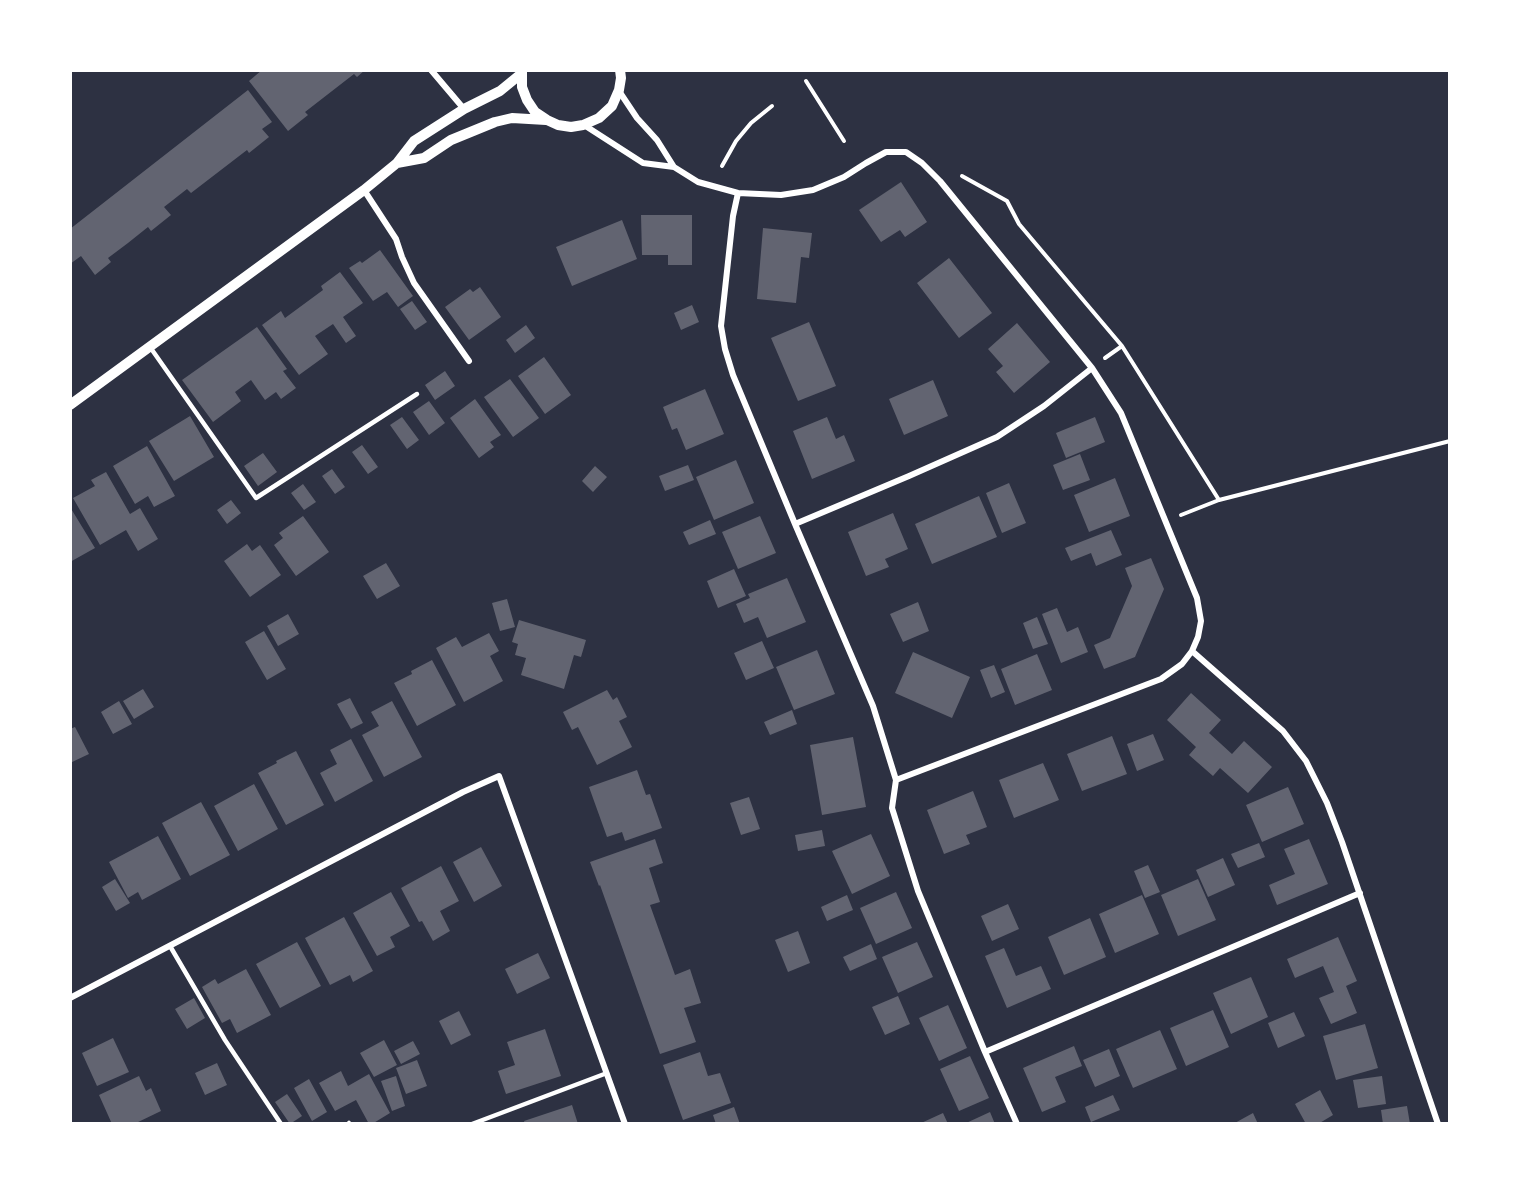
<!DOCTYPE html>
<html>
<head>
<meta charset="utf-8">
<style>
  body { margin:0 }
  #map { position:relative; width:1520px; height:1194px; overflow:hidden; background:#2d3142; font-family:Karla,sans-serif }
  canvas { display:block }
  .frame { position:absolute; inset:0; border:72px solid #fff; pointer-events:none }
</style>
</head>
<body>
<div id="map">
<canvas width="1520" height="1194"></canvas>
<div class="frame"></div>
</div>
<script>
const ctx = document.querySelector('canvas').getContext('2d');
ctx.lineJoin = 'round';
function fillPath(path, color) { ctx.fillStyle = color; ctx.fill(path, 'evenodd'); }
const poly = rows => new Path2D(rows.map(r => 'M' + r).join(''));
function strokePath(path, color, width, dash) { ctx.strokeStyle = color; ctx.lineWidth = width; ctx.lineCap = dash ? 'butt' : 'round'; ctx.setLineDash(dash || []); ctx.stroke(path); }
const building = poly([
  [262,70,365,70,357,77,354,74,305,112,308,115,288,131,249,81],
  [248,90,272,122,262,129,269,137,249,153,247,150,191,193,187,189,173,200,164,207,171,215,151,231,148,227,128,243,108,258,111,262,95,275,81,256,70,264,70,229],
  [901,182,927,222,905,237,900,230,881,242,859,210],
  [641,215,692,215,692,265,668,265,668,255,642,255],
  [622,220,637,259,572,286,556,247],
  [763,228,812,233,809,258,801,257,796,303,757,299],
  [380,250,413,296,398,307,387,292,373,301,349,268,360,261,362,263],
  [949,258,992,313,959,338,917,283],
  [340,272,363,303,343,317,356,336,346,343,333,324,315,336,328,354,299,375,262,325,281,311,285,318,323,290,321,286],
  [480,287,501,317,469,340,445,307,470,289,473,292],
  [412,301,427,322,415,330,400,309],
  [692,305,699,322,681,330,674,313],
  [809,322,836,386,798,401,771,338],
  [1017,323,1050,362,1014,393,996,372,1003,366,988,349],
  [526,325,535,338,515,353,506,340],
  [257,327,287,369,283,371,296,388,281,399,276,392,265,400,251,380,235,392,241,401,213,422,182,380],
  [544,357,571,395,545,414,518,376],
  [445,371,455,386,435,400,425,385],
  [510,379,539,418,513,437,484,397],
  [933,380,948,416,904,435,889,399],
  [705,389,724,434,686,450,677,428,672,430,663,407],
  [475,399,501,435,490,442,494,447,479,458,450,418],
  [429,401,445,423,429,435,413,412],
  [190,416,214,457,174,481,149,441],
  [402,417,419,440,407,449,390,425],
  [827,417,836,439,844,435,855,461,812,479,793,431],
  [1095,417,1105,442,1066,458,1056,433],
  [362,445,378,467,368,474,352,452],
  [147,446,175,496,154,507,148,496,135,504,113,466],
  [263,453,277,472,258,486,244,466],
  [1080,454,1090,480,1063,490,1053,465],
  [736,460,754,503,714,520,696,477],
  [688,465,694,480,665,491,659,476],
  [595,466,607,477,593,492,582,481],
  [332,469,345,487,335,494,322,476],
  [106,472,130,514,140,508,158,539,138,551,126,530,100,545,73,498,95,486,91,480],
  [1115,478,1130,516,1089,532,1074,495],
  [1009,483,1026,523,1002,533,986,493],
  [303,484,316,502,304,510,291,493],
  [979,496,997,537,932,564,915,524],
  [231,500,241,513,227,524,217,510],
  [70,507,95,548,70,562],
  [893,513,908,549,885,559,889,567,866,576,848,532],
  [303,516,329,552,296,576,274,545,283,538,279,533],
  [760,516,776,553,738,569,722,532],
  [710,520,716,534,689,545,683,532],
  [1111,530,1122,555,1096,566,1091,553,1071,561,1065,548],
  [247,544,252,551,260,545,281,575,250,597,224,561],
  [1151,558,1164,589,1135,657,1104,669,1094,645,1110,638,1132,586,1125,568],
  [386,563,400,586,377,599,363,576],
  [734,569,746,596,718,608,707,581],
  [787,578,806,622,767,638,758,617,744,623,736,604,750,598,748,594],
  [507,599,515,627,500,631,492,603],
  [918,602,929,631,903,642,890,614],
  [1057,608,1067,632,1078,627,1088,652,1061,663,1042,614],
  [288,614,299,634,278,646,267,626],
  [1037,617,1048,644,1033,649,1023,623],
  [519,620,586,640,581,657,574,655,564,689,521,675,526,658,515,655,518,644,512,642],
  [264,631,286,669,267,680,245,642],
  [489,633,499,651,490,656,503,681,464,702,436,648,456,637,462,647],
  [762,641,774,668,746,680,734,653],
  [817,650,835,694,794,710,776,667],
  [913,652,970,677,952,718,895,693],
  [1037,654,1052,690,1015,705,1001,669],
  [432,660,456,705,417,726,394,683,412,674,411,671],
  [994,665,1005,692,991,698,980,670],
  [143,689,154,707,134,719,123,701],
  [607,690,613,700,617,697,627,717,619,721,632,747,597,765,578,727,572,730,563,712],
  [1191,693,1221,720,1209,733,1232,754,1244,741,1272,767,1248,793,1220,768,1213,776,1189,755,1196,747,1167,720],
  [350,698,363,723,351,729,337,704],
  [119,701,132,724,113,734,101,712],
  [392,701,422,757,384,777,362,735,379,726,371,712],
  [792,710,797,724,770,735,764,722],
  [75,727,89,754,70,763,70,729],
  [1153,734,1164,760,1137,771,1127,744],
  [1112,736,1127,774,1082,791,1067,754],
  [853,737,866,807,822,815,810,745],
  [351,739,373,781,335,802,320,773,337,764,330,750],
  [296,751,324,805,286,825,258,773,277,763,276,761],
  [1043,763,1059,800,1014,818,999,780],
  [637,770,646,795,650,794,662,828,625,841,622,832,607,837,589,787],
  [254,784,278,829,238,851,214,806],
  [1288,787,1304,824,1262,842,1246,805],
  [973,791,987,827,966,835,970,844,944,854,927,810],
  [749,797,760,829,741,835,730,803],
  [201,802,230,855,190,876,162,823],
  [822,830,825,846,798,851,795,835],
  [871,834,890,876,852,894,832,851],
  [158,836,181,879,142,900,138,892,128,898,109,862],
  [655,839,663,863,649,868,660,902,650,905,675,975,690,969,701,1003,684,1008,696,1042,660,1054,600,885,599,886,590,862],
  [1309,839,1328,884,1277,905,1269,885,1295,874,1284,849],
  [1259,843,1265,857,1238,868,1231,854],
  [481,847,502,886,474,902,453,862],
  [1223,858,1235,885,1208,897,1196,870],
  [1148,865,1160,892,1145,898,1134,871],
  [441,866,459,901,440,911,450,931,433,941,422,921,419,922,401,888],
  [115,879,130,903,116,911,102,887],
  [1198,879,1216,920,1178,936,1161,895],
  [391,892,410,926,390,937,395,947,377,956,353,913],
  [896,892,912,928,876,944,860,908],
  [847,895,853,910,827,921,821,907],
  [1142,895,1159,934,1115,953,1099,914],
  [1008,904,1019,929,992,941,981,916],
  [344,917,373,971,353,982,350,975,330,985,305,938],
  [1090,918,1106,957,1064,975,1048,937],
  [798,931,810,963,788,972,775,940],
  [1338,937,1357,981,1346,986,1357,1013,1331,1024,1319,998,1334,992,1323,966,1295,978,1287,959],
  [297,942,321,986,280,1008,256,964],
  [917,942,933,977,898,993,882,957],
  [871,944,877,959,850,971,843,957],
  [1004,948,1016,976,1041,966,1051,989,1007,1008,985,956],
  [538,953,550,978,517,994,505,969],
  [246,969,271,1015,237,1033,230,1019,222,1023,202,987,215,979,218,984],
  [1251,977,1268,1017,1231,1034,1213,993],
  [898,996,910,1024,885,1035,872,1007],
  [194,998,205,1018,187,1029,175,1009],
  [948,1005,967,1048,939,1061,919,1018],
  [1213,1010,1229,1047,1186,1066,1170,1028],
  [459,1011,471,1035,451,1045,439,1021],
  [1294,1012,1305,1036,1278,1048,1268,1023],
  [1365,1024,1378,1068,1336,1080,1323,1036],
  [545,1029,561,1076,506,1094,498,1071,515,1065,507,1042],
  [1160,1030,1177,1069,1133,1088,1116,1049],
  [113,1038,129,1072,97,1086,82,1053],
  [384,1040,397,1065,374,1077,360,1053],
  [413,1041,420,1054,401,1064,394,1051],
  [1074,1046,1082,1066,1055,1077,1066,1102,1042,1112,1023,1068],
  [1109,1049,1120,1076,1095,1087,1083,1060],
  [700,1052,708,1076,720,1073,731,1103,683,1120,663,1065],
  [970,1056,989,1098,959,1111,940,1069],
  [417,1060,427,1086,406,1094,396,1068],
  [217,1063,227,1085,205,1095,195,1073],
  [341,1071,348,1086,369,1074,390,1113,372,1124,369,1124,356,1100,335,1111,319,1083],
  [139,1076,146,1091,151,1088,161,1111,134,1124,112,1124,99,1095],
  [396,1076,405,1106,392,1111,381,1081],
  [1382,1076,1386,1104,1358,1108,1353,1080],
  [309,1079,327,1112,312,1121,294,1088],
  [1320,1090,1333,1115,1318,1124,1306,1124,1295,1104],
  [287,1094,302,1116,290,1124,275,1102],
  [1113,1095,1120,1110,1091,1122,1085,1107],
  [572,1105,578,1124,525,1124,524,1121],
  [1407,1106,1410,1124,1383,1124,1381,1110],
  [734,1107,740,1124,716,1124,713,1115],
  [990,1112,995,1124,964,1124],
  [943,1113,948,1124,919,1124],
  [1253,1113,1258,1124,1233,1124]
]);
const path = poly([
  [806,81,844,141],
  [722,166,736,141,751,123,772,106],
  [962,176,1007,201,1019,224,1122,346],
  [1105,358,1122,346,1219,500],
  [1181,515,1219,500,1450,441]
]);
const service = poly([
  [150,347,256,498,417,394],
  [170,946,225,1040,281,1124],
  [348,1124,349,1123],
  [472,1124,607,1073]
]);
const minor = poly([
  [431,70,464,109],
  [619,91,637,118,657,140,674,167],
  [584,125,643,163,674,167,698,182,738,193,781,195,813,190,844,177,866,163,886,152,906,152,922,163,940,181,1092,368,1121,413,1197,598,1201,621,1198,637,1192,651,1182,664,1161,679,896,780],
  [364,190,396,239,402,257,414,283,469,361],
  [738,193,733,216,721,326,725,349,733,375,795,524,873,706,896,780,892,808,918,891,985,1052,1017,1124],
  [795,524,909,476,997,437,1044,406,1092,368],
  [1192,651,1283,731,1306,761,1327,803,1342,842,1438,1124],
  [70,998,463,792,499,776,625,1124],
  [985,1052,1360,893]
]);
const tertiary = poly([
  [522,70,522,87,527,100,535,112,547,120,558,125,571,127,583,125,599,118,612,106,619,90,621,78,620,70],
  [397,163,424,158,451,140,495,122,512,118,546,120],
  [70,405,364,190,397,163,414,141,464,109,500,91,522,73]
]);
fillPath(building, '#626471');
strokePath(path, '#fff', 4);
strokePath(service, '#fff', 4.5);
strokePath(minor, '#fff', 6);
strokePath(tertiary, '#fff', 10);
</script>
</body>
</html>
